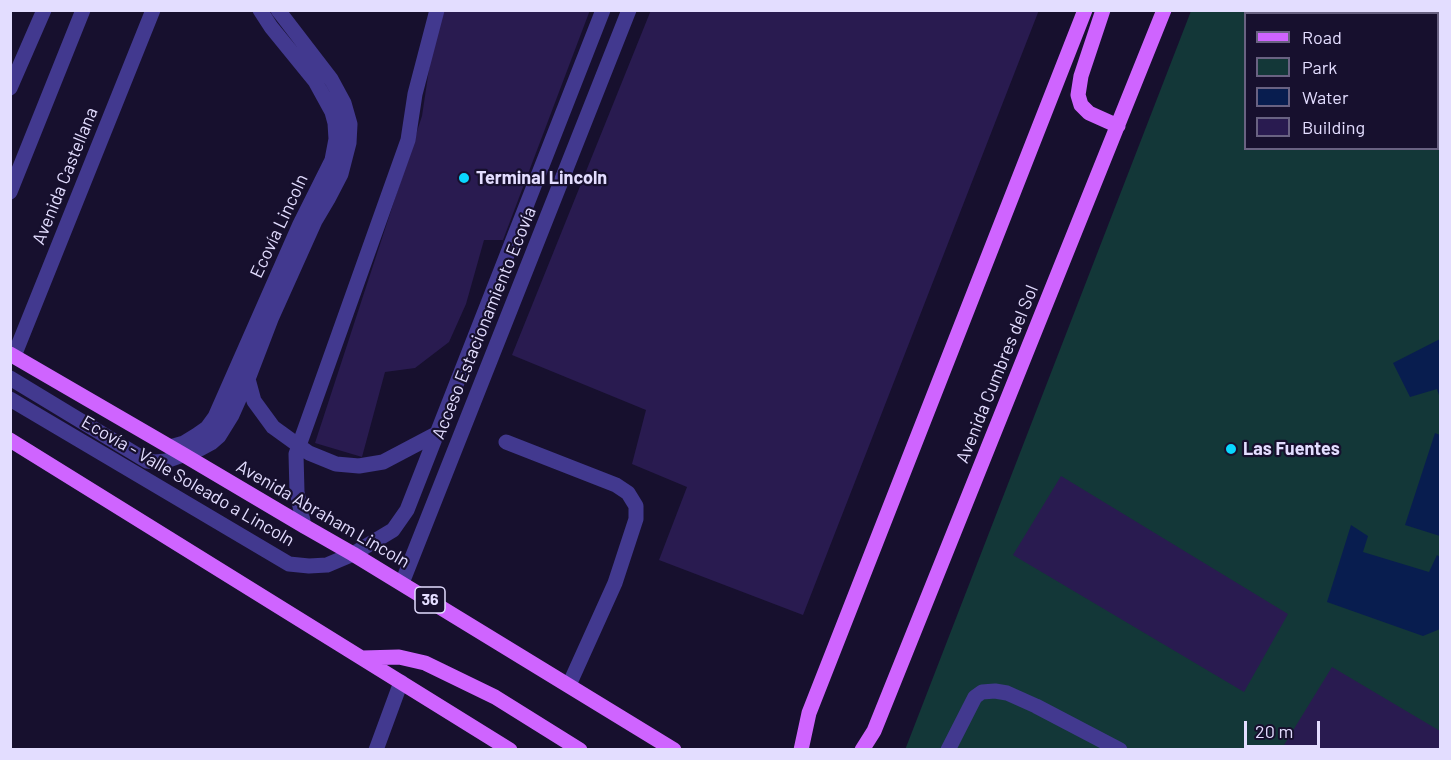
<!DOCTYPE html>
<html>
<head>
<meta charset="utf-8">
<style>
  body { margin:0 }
  #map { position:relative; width:1451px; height:760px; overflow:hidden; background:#17102e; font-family:Barlow,sans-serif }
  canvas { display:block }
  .frame { position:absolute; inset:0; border:12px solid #e3ddff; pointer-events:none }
  .legend { position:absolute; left:1244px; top:12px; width:195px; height:138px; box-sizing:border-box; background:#17102e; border:2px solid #696282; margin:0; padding:8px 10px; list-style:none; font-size:18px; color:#e3ddff }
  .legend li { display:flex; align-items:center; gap:12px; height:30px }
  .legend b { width:30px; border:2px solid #696282 }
  .scale { position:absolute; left:1244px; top:721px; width:76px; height:27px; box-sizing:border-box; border:3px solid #e3ddff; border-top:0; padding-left:8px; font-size:18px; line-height:21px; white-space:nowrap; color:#e3ddff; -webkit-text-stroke:4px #17102e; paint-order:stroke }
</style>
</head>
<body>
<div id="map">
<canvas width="1451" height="760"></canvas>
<div class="frame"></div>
<ul class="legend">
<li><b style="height:8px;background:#cf64ff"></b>Road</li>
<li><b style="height:16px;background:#133738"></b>Park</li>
<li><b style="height:16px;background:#081d4f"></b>Water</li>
<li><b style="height:16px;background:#291b50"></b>Building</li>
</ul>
<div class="scale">20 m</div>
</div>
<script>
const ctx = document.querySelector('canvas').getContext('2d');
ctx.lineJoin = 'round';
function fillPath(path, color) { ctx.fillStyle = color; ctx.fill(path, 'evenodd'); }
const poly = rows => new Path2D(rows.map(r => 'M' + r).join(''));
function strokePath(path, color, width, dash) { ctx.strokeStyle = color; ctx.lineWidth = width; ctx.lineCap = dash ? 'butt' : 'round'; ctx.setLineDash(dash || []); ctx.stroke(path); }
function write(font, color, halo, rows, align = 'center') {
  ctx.font = font + ' Barlow,sans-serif'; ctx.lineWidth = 4.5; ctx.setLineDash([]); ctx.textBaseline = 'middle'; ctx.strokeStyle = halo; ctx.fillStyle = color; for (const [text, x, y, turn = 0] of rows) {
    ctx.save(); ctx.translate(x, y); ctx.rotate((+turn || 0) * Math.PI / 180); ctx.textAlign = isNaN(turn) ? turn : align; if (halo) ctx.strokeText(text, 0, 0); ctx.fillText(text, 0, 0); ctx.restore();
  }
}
const green = poly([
  [1191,11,1440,11,1440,749,905,750],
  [1246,14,1438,14,1438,148,1246,148]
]);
const water = poly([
  [1440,339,1440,398,1437,389,1410,397,1393,363],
  [1435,433,1440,435,1440,536,1405,525],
  [1351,525,1368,536,1363,552,1429,572,1437,555,1440,557,1440,629,1423,636,1327,602]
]);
const building = poly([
  [443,10,590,10,503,240,484,240,466,304,449,342,415,368,385,372,362,457,315,443,422,116,434,36],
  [651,10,1039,10,803,615,659,560,687,487,632,464,646,410,512,355],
  [1061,476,1288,614,1244,692,1013,555],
  [1332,667,1440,731,1440,750,1281,750]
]);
const minor = poly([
  [10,88,44,10],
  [10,192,83,10],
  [14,356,153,10],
  [10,378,147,461,155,462,166,461,200,449,211,443,219,436,232,415,248,379,271,319,315,221,328,199,341,174,349,143,350,124,344,103,331,79,278,10],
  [248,379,254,401,273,427,309,453,336,464,359,466,383,462,438,433],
  [10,399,289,564,309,566,327,565,353,554,393,530,407,510,603,10],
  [506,442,616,485,628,493,636,506,636,519,615,583,569,685],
  [170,447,184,443,197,435,207,428,215,417,300,224,332,160,336,139,335,123,332,112,315,81,271,27,260,10],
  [304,526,297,492,296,454,408,140,415,94,437,10],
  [402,583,629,10],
  [376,750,401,682],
  [948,750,975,697,982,692,995,691,1007,693,1036,706,1120,750]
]);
const major = poly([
  [1103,10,1081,76,1078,95,1081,105,1089,113,1118,126],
  [10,354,184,455,304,526,353,554,674,750],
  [10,440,510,750],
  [362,658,399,657,425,663,495,697,580,750],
  [801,750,809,713,1085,10],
  [862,750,874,731,1164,10]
]);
const markers = [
  [464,178,6,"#09d7ff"],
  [1231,449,6,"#09d7ff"]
];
const shields = [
  [430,600,30]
];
const shieldNames = [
  ["36",430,600]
];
const streetNames = [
  ["Avenida Castellana",65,176,-68],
  ["Ecovía Lincoln",279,226,-65],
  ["Acceso Estacionamiento Ecovía",484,323,-68],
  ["Avenida Cumbres del Sol",997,374,-68],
  ["Ecovía - Valle Soleado a Lincoln",188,481,30],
  ["Avenida Abraham Lincoln",323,514,30]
];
const poiNames = [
  ["Terminal Lincoln",476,178],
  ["Las Fuentes",1243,449]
];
fillPath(green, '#133738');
fillPath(water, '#081d4f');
fillPath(building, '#291b50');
strokePath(minor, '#42398f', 15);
strokePath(major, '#cf64ff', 15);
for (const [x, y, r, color] of markers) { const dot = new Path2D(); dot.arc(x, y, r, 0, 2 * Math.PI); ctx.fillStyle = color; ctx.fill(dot); strokePath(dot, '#17102e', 2); }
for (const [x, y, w] of shields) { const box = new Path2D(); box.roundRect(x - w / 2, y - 13, w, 26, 4.5); ctx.fillStyle = '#17102e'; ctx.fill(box); strokePath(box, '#e3ddff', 1.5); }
write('bold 16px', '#e3ddff', null, shieldNames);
write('18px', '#e3ddff', '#17102e', streetNames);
write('bold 18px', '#e3ddff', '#17102e', poiNames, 'left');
</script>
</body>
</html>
